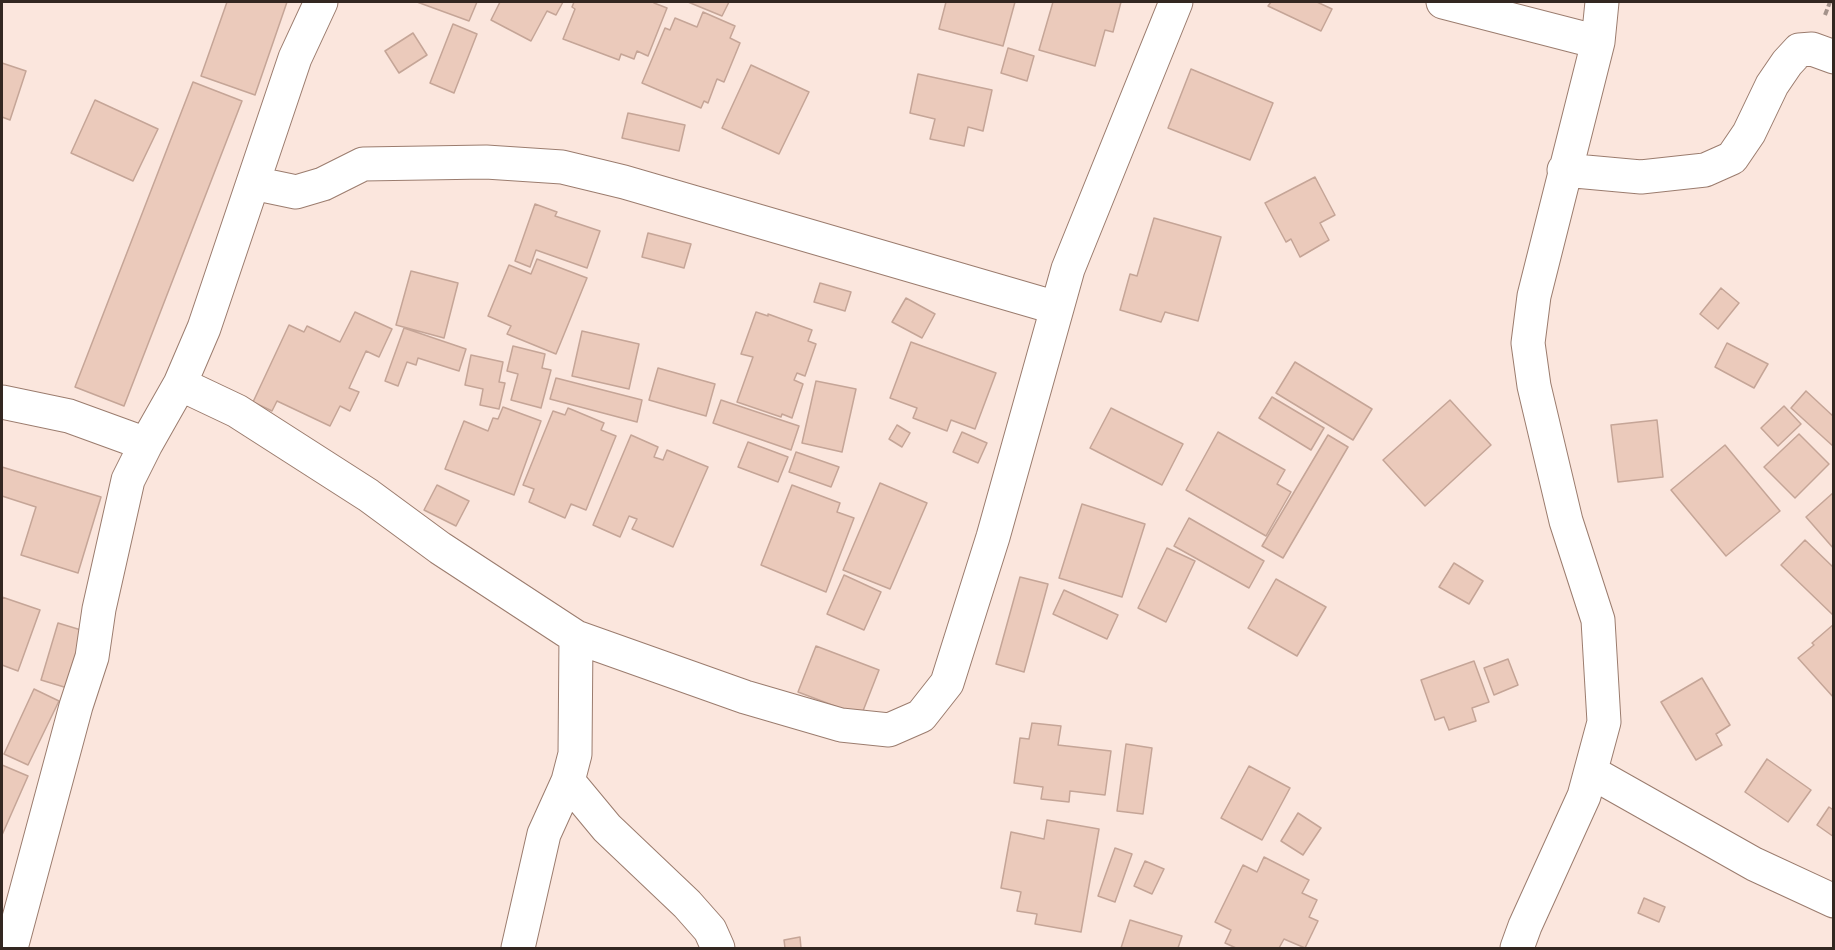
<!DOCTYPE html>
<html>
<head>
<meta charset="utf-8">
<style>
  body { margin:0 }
  #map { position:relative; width:1835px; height:950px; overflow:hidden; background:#fbe6dd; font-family:"Archivo Narrow",sans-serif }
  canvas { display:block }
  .frame { position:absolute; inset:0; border:3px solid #332721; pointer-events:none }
</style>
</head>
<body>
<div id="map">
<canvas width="1835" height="950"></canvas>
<div class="frame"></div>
</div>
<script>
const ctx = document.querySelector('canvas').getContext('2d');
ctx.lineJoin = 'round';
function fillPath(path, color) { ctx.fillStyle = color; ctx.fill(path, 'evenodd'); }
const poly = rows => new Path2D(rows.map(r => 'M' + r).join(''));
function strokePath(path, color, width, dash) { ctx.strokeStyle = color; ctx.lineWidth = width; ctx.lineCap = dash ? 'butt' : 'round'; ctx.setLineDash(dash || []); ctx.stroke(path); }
const building = poly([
  [227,2,287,2,255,95,201,76,227,2],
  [417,2,477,2,469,21,417,2],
  [500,2,563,2,556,15,547,11,531,41,491,20,500,2],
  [574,2,654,2,654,3,667,8,648,56,637,51,634,59,621,54,619,60,563,39,575,9,572,7,574,2],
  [688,2,729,2,722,16,688,2],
  [946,2,1015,2,1003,46,939,29,946,2],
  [1053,2,1121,2,1113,32,1105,30,1095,66,1039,50,1053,2],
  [1271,2,1317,2,1332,9,1321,31,1268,6,1271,2],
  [703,12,735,26,730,38,740,43,724,82,717,79,708,103,704,101,701,108,642,83,665,28,670,30,675,18,697,27,703,12],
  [453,24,477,34,454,93,430,83,453,24],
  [413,33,427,55,399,73,385,51,413,33],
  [1008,48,1034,56,1027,81,1001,73,1008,48],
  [2,63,26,71,10,120,2,117,2,63],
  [751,65,809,92,779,154,722,128,751,65],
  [1191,69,1273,103,1250,160,1168,128,1191,69],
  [918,74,992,90,983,131,968,127,964,146,930,139,935,119,910,113,918,74],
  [193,82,242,101,124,406,75,387,193,82],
  [95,100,158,129,133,181,71,153,95,100],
  [628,113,685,125,679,151,622,138,628,113],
  [1315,177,1335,215,1320,223,1329,240,1300,257,1291,239,1286,242,1265,203,1315,177],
  [535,204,557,212,555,216,600,231,587,268,536,250,530,267,515,261,535,204],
  [1154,218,1221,237,1198,321,1165,312,1161,322,1120,310,1130,274,1137,276,1154,218],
  [648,233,691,244,684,268,642,257,648,233],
  [537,259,587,278,556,354,507,334,511,326,488,316,509,265,531,274,537,259],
  [411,271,458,283,444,338,396,325,411,271],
  [820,283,851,292,845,311,814,302,820,283],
  [1721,288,1739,303,1718,329,1700,314,1721,288],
  [906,298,935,314,922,338,892,322,906,298],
  [355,312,392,329,379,357,366,351,349,388,359,392,350,411,340,406,330,426,277,401,272,411,253,402,289,325,304,332,307,326,340,342,355,312],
  [756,312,768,316,768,314,812,330,808,341,816,344,805,376,797,373,794,380,803,384,792,418,782,414,781,417,737,402,753,357,741,354,756,312],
  [404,328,466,349,459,371,418,358,416,365,407,362,398,386,385,381,404,328],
  [582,331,639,344,629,389,572,376,582,331],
  [911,342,996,373,975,429,951,420,947,431,913,418,917,408,890,398,911,342],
  [1727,343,1768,364,1754,388,1715,367,1727,343],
  [513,346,545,354,542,368,551,370,541,408,511,400,518,374,507,371,513,346],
  [471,355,503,362,499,382,505,383,499,409,480,405,483,389,465,385,471,355],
  [1295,362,1372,409,1353,440,1276,393,1295,362],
  [658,368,715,384,706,416,649,400,658,368],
  [556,378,642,400,637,422,550,399,556,378],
  [816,381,856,389,842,452,802,443,816,381],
  [1806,391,1834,417,1834,447,1791,408,1806,391],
  [1272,397,1324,428,1311,450,1259,418,1272,397],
  [721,400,799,426,791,450,713,423,721,400],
  [1450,400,1491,445,1425,506,1383,460,1450,400],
  [1784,406,1801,424,1778,446,1761,428,1784,406],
  [503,407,541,421,514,495,445,469,464,421,488,431,493,418,498,419,503,407],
  [568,408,604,423,601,430,616,436,586,510,571,504,565,518,529,502,534,489,523,485,553,411,565,415,568,408],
  [1111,408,1183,444,1162,485,1090,448,1111,408],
  [1657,420,1663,477,1618,482,1611,425,1657,420],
  [897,425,910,433,902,447,889,439,897,425],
  [962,432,987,443,978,463,953,452,962,432],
  [1218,432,1285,470,1277,484,1291,492,1266,536,1186,490,1218,432],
  [1799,434,1829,464,1795,498,1764,467,1799,434],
  [631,435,658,447,654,457,663,460,667,450,708,467,673,547,632,529,637,519,629,516,620,537,593,525,631,435],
  [1328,435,1348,447,1283,558,1262,546,1328,435],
  [748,442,788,457,778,482,738,467,748,442],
  [1725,445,1780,511,1726,556,1671,490,1725,445],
  [796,452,839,467,831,487,789,472,796,452],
  [2,467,101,497,78,573,21,555,36,507,2,496,2,467],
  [880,483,927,503,890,589,843,570,880,483],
  [437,485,469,501,456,526,424,510,437,485],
  [792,485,840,503,837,512,854,518,826,592,761,565,792,485],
  [1834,492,1834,549,1806,517,1834,492],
  [1082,504,1145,524,1122,597,1059,578,1082,504],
  [1189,518,1264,561,1249,588,1174,546,1189,518],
  [1805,540,1834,568,1834,616,1781,565,1805,540],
  [1167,548,1195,561,1166,622,1138,608,1167,548],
  [1454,563,1483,581,1469,604,1439,587,1454,563],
  [844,575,881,592,864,630,827,614,844,575],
  [1020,577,1048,584,1024,672,996,664,1020,577],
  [1276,579,1326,607,1297,656,1248,628,1276,579],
  [1064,590,1118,615,1107,639,1053,614,1064,590],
  [2,597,40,610,18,671,2,665,2,597],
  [58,623,91,633,74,690,41,680,58,623],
  [1834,624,1834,698,1798,658,1814,645,1812,643,1834,624],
  [816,646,879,670,861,716,798,692,816,646],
  [1508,659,1518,685,1494,695,1484,668,1508,659],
  [1474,661,1489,702,1472,708,1476,721,1449,730,1444,717,1435,720,1421,680,1474,661],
  [1702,678,1730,725,1716,734,1722,745,1696,760,1661,702,1702,678],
  [34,689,59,701,28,765,4,754,34,689],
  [1032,723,1061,726,1058,745,1111,751,1105,795,1070,791,1069,802,1041,799,1043,787,1014,783,1020,738,1029,739,1032,723],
  [1126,744,1152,748,1143,814,1117,811,1126,744],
  [1767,759,1811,790,1788,822,1745,792,1767,759],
  [2,765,28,776,2,835,2,765],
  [1249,766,1290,788,1262,840,1221,818,1249,766],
  [1829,807,1832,809,1834,807,1834,837,1817,825,1829,807],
  [1298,813,1321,828,1303,855,1281,841,1298,813],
  [1047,820,1099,829,1081,932,1035,924,1037,914,1017,911,1021,892,1001,888,1011,832,1044,839,1047,820],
  [1115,848,1132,854,1115,902,1098,896,1115,848],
  [1264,857,1309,880,1302,893,1317,900,1309,917,1318,921,1305,948,1284,939,1279,948,1236,948,1225,943,1231,930,1215,922,1243,865,1257,872,1264,857],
  [1145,861,1164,869,1152,894,1134,886,1145,861],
  [1644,898,1665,907,1659,922,1638,913,1644,898],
  [1130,920,1182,936,1178,948,1121,948,1130,920],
  [800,937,801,948,785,948,784,940,800,937]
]);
const path = poly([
  [1825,15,1830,2]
]);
const minor = poly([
  [1443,2,1598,42],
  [1564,170,1641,177,1705,170,1732,158,1749,133,1772,85,1787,63,1799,50,1812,49,1834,57],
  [253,183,296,192,323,184,363,164,486,162,562,167,624,182,1057,308],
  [180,384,237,411,368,495,440,548,576,637,745,697,841,725,889,730,921,716,947,683,993,537,1068,269,1176,2],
  [2,402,69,416,146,444],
  [1591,772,1754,864,1834,901],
  [568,781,607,828,687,904,710,930,718,948],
  [11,948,76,706,92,657,99,609,128,480,146,444,180,384,204,328,295,58,321,2],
  [518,948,544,834,568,781,575,754,576,637],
  [1517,948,1525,926,1584,796,1604,722,1598,620,1566,521,1534,386,1528,343,1534,296,1598,42,1602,2]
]);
fillPath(building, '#ebcabb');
strokePath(building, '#c5a597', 1.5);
strokePath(minor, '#9b7c6e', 35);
strokePath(path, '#a4938b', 4, [6, 3]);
strokePath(minor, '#fff', 33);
</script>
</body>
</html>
